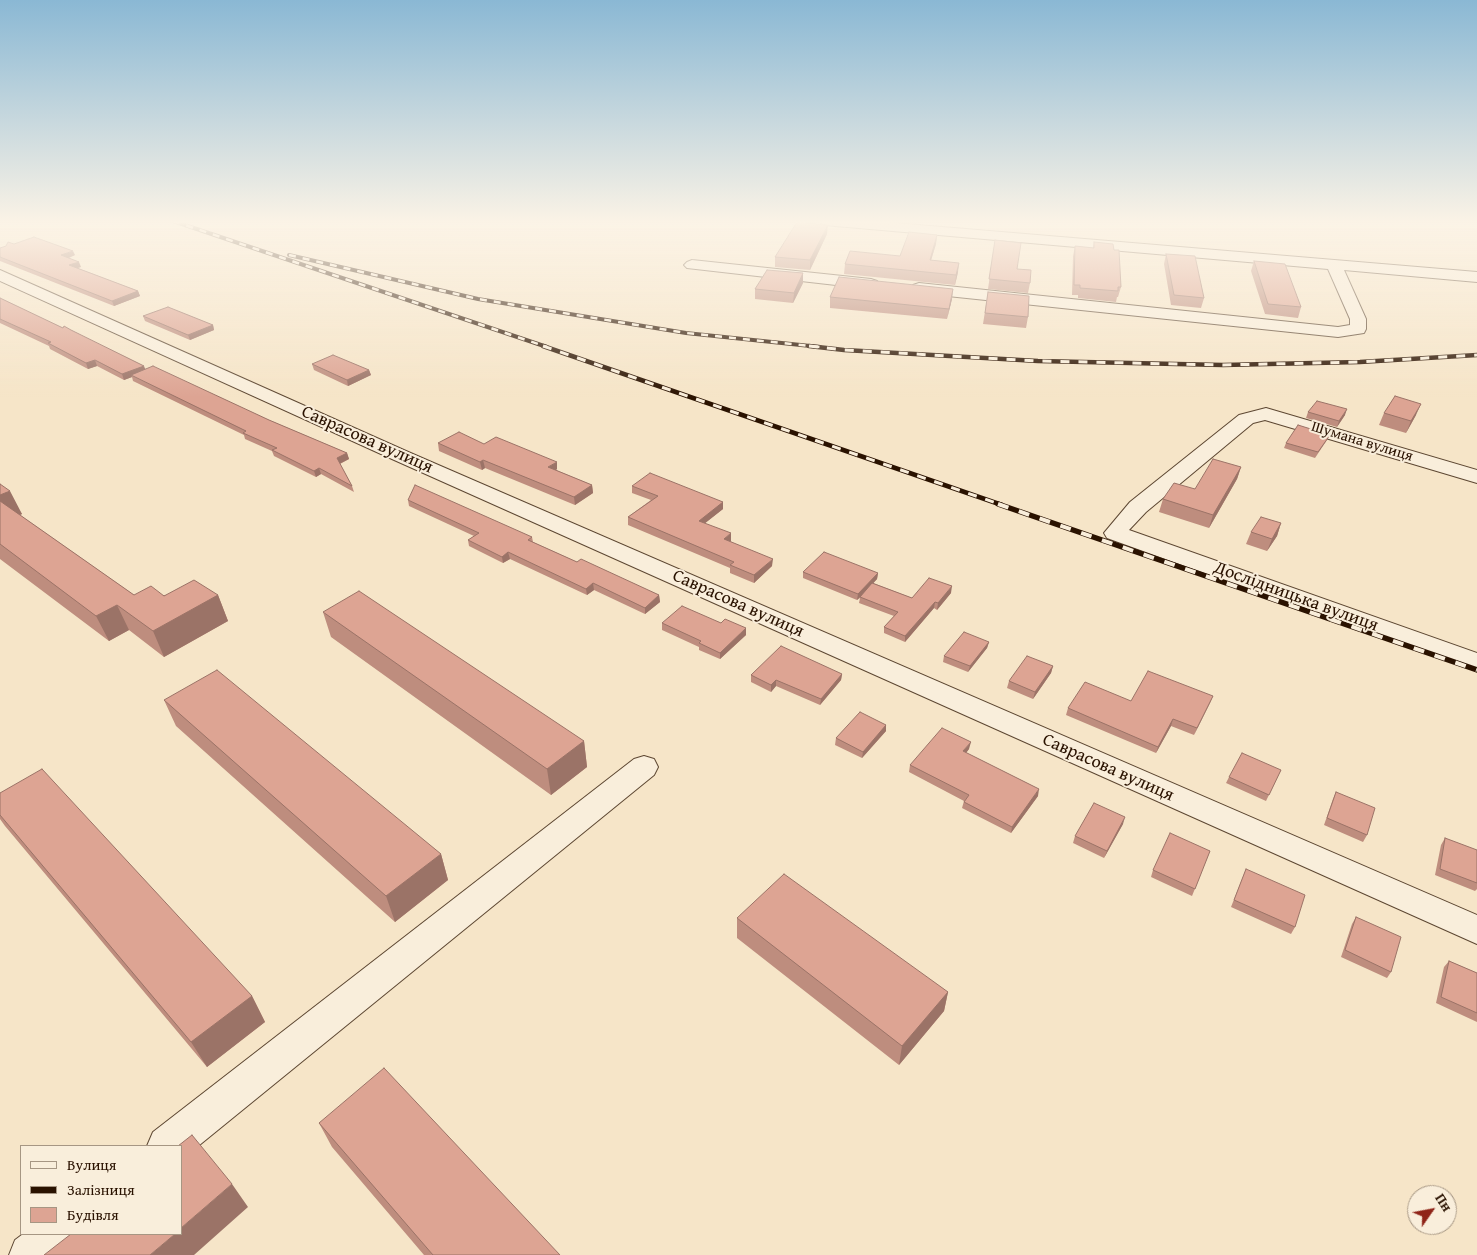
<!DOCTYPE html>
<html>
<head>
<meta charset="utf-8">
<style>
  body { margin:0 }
  #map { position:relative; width:1477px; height:1255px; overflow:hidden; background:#f6e5c8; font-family:"Gentium Book Plus",serif }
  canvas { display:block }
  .legend { position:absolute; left:20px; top:1145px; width:162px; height:90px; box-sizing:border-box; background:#f9eedb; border:1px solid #a69683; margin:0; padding:6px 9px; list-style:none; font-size:15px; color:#2a1200 }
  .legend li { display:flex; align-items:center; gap:10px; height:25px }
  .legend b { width:25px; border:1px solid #a69683 }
  .north { position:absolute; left:1407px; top:1185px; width:50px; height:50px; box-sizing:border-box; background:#f9eedb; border:1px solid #a69683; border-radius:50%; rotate:57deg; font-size:14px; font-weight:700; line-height:20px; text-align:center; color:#2a1200 }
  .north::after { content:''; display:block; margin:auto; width:18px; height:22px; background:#8f2418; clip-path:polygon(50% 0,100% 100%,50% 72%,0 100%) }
</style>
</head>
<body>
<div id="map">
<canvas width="1477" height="1255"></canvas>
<ul class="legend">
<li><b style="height:6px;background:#f9eedb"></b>Вулиця</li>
<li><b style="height:6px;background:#2a1200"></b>Залізниця</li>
<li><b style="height:14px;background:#dda493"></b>Будівля</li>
</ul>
<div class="north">Пн</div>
</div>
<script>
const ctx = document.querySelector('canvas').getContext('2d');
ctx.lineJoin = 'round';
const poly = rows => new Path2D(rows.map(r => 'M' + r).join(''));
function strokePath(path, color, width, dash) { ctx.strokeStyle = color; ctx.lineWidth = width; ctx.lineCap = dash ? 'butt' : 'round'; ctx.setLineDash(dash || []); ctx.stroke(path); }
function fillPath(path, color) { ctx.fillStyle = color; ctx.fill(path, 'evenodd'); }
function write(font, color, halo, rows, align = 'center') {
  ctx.font = font + ' "Gentium Book Plus",serif'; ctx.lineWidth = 4; ctx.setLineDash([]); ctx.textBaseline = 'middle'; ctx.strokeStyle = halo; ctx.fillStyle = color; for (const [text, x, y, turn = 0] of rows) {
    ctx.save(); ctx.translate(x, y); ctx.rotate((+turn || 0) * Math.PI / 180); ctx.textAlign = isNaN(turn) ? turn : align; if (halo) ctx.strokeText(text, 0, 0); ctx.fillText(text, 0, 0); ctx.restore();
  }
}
const minor = poly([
  [817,221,871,221,1477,272,1477,282,1344,270,1366,319,1366,329,1364,333,1338,337,919,293,913,291,911,288,913,285,919,283,1338,327,1350,325,1350,319,1328,269,824,225,817,221],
  [692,260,871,279,877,281,879,284,877,287,871,289,687,268,684,265,687,262,692,260],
  [0,270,406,451,1477,915,1477,944,392,459,0,281,0,270],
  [1266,408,1477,470,1477,483,1265,420,1253,423,1146,512,1129,530,1477,653,1477,671,1107,538,1104,533,1130,502,1239,415,1266,408],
  [644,756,654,759,658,767,654,775,181,1160,181,1146,147,1146,153,1132,634,759,644,756],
  [23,1234,78,1234,72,1249,64,1255,9,1255,15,1240,23,1234]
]);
const railFar2 = poly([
  [173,221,547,347],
  [289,255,478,299,686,333,820,347]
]);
const railFar1 = poly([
  [543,346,1002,505],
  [809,346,844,350,1038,361,1223,365,1360,362,1477,355]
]);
const rail = poly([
  [998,504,1477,670]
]);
const wall = poly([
  [827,234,810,270,775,267,775,257],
  [937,235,936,244,931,260,958,272,955,285,844,274,845,264,900,256],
  [995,240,1017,269,1030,283,1028,293,988,289],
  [1094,242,1114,250,1121,287,1118,297,1117,297,1116,302,1078,298,1078,295,1072,295,1073,256,1075,246,1093,248],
  [14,244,75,255,69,258,81,267,77,268,138,291,140,296,114,306,0,261,0,248],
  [1166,254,1204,298,1201,308,1171,305,1164,264],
  [1254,261,1301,307,1298,318,1265,314,1251,271],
  [803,283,793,303,755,299,755,289],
  [988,292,1028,317,1026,328,983,324],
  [830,297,952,299,947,319,830,308],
  [0,298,145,369,269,420,347,453,349,459,340,464,352,486,354,492,321,474,316,477,274,456,272,451,245,439,244,435,133,381,132,377,124,380,97,366,88,369,50,349,49,346,0,323],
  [143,316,213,325,214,330,190,340,145,321],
  [312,364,369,370,371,375,348,386,314,370],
  [1308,412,1345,415,1337,427,1306,418],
  [1384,413,1416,415,1406,433,1379,425],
  [1327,440,1315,458,1284,448,1286,443],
  [438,443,557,469,556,470,592,485,593,493,575,505,485,468,482,470,439,451],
  [1241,467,1237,479,1209,528,1159,512,1163,499,1195,489],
  [0,484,22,514,20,515,134,595,218,595,228,621,164,657,129,630,109,641,0,559],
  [632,486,723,502,723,509,705,523,731,541,730,541,772,566,754,583,730,573,730,568,628,525,628,517,651,500,632,493],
  [408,500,532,537,533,542,577,562,659,595,660,602,645,614,594,590,587,595,510,559,503,563,469,546,468,540,474,536,409,506],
  [1281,523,1277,536,1267,551,1246,544,1251,532],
  [803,572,878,573,877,579,873,583,912,598,951,593,937,610,934,608,905,642,884,633,884,627,894,616,859,603,860,598,857,600,803,578],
  [323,612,584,741,587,767,551,795,331,637],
  [662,623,746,635,720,659,699,650,699,647,662,630],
  [989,642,987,648,968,672,943,662,944,656],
  [1053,666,1051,673,1033,699,1007,688,1009,681],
  [842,674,841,680,820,705,776,686,771,692,751,682,751,675],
  [1213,696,1194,735,1171,726,1156,753,1066,715,1068,708,1131,701],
  [164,700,441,854,448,880,395,922,176,726],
  [886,725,886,731,862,758,835,745,836,738],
  [969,749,966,753,1038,796,1011,833,962,808,964,801,909,772,910,765],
  [1281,770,1266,801,1226,783,1229,777],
  [1336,792,1367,835,1363,842,1324,825,1333,799],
  [0,793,252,996,265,1022,207,1067,5,826,0,819],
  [1123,824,1104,858,1073,843,1075,836],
  [1445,838,1477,883,1477,889,1475,891,1435,875,1441,845],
  [1210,851,1192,896,1151,877,1153,870],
  [1246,869,1295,927,1291,934,1231,907],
  [1356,917,1391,972,1387,978,1341,957,1352,924],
  [737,918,948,992,944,1011,899,1065,737,938],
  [1449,961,1477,973,1477,1022,1436,1003,1444,967],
  [319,1123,560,1255,424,1255,332,1147]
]);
const shadedWall = poly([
  [828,225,827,234,810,270,810,260],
  [937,235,936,244,928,270,930,260],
  [73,251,75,255,63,260,61,255],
  [79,262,81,267,71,270,69,265],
  [959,263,958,272,955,285,956,275],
  [803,273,803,283,793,303,794,293],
  [953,289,952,299,947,319],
  [138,291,140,296,114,306,112,301],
  [213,325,214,330,190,340,188,335],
  [95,360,97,366,88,369,86,363],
  [144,366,146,371,131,375,132,377,124,380,122,374],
  [369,370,371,375,348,386,347,380],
  [1421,404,1416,415,1406,433,1411,421],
  [1347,409,1345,415,1337,427,1339,421],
  [347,453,349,459,339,464,337,458],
  [483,460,485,468,482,470,480,462],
  [557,462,557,469,549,475,548,467],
  [1241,467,1237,479,1209,528,1213,515],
  [319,468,321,474,316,477,314,471],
  [592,485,593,493,575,505,574,497],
  [10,491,22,514,7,521,0,508,0,495],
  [723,502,723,509,699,528,699,521],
  [1281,523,1277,536,1267,551,1272,539],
  [731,533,731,541,724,546,724,539],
  [508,552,510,559,503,563,502,557],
  [773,559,772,566,754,583,754,575],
  [878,573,877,579,861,597,860,597,857,600,858,594],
  [593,583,594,590,587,595,586,589],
  [952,586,951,593,937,610,938,603],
  [218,595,228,621,164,657,153,631],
  [659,595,660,602,645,614,645,608],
  [935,602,934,608,905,642,905,636],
  [117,605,129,630,109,641,96,616],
  [746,628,746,635,720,659,720,653],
  [989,642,987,648,968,672,970,666],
  [1053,666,1051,673,1033,699,1035,692],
  [842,674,841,680,820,705,821,699],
  [776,680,776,686,771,692,771,685],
  [1213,696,1210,703,1194,735,1197,728],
  [1173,719,1171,726,1156,753,1158,747],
  [886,725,886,731,862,758,863,752],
  [584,741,587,767,551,795,547,769],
  [971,742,969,749,962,758,963,751],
  [1039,789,1038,796,1011,833,1012,827],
  [1125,817,1123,824,1104,858,1107,851],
  [441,854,448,880,395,922,386,896],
  [948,992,944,1011,899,1065,902,1046],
  [252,996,265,1022,207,1067,191,1042],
  [232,1184,248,1207,194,1255,150,1255,175,1234,181,1234,181,1228]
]);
const building = poly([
  [797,222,828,225,810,260,775,257,797,222],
  [909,232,937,235,930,260,959,263,956,275,845,264,850,251,900,256,909,232],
  [34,237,73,251,61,255,79,262,69,265,138,291,112,301,0,257,0,248,6,246,8,242,14,244,34,237],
  [995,240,1021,243,1017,269,1031,270,1030,283,989,279,995,240],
  [1094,242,1113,244,1114,250,1119,250,1121,287,1118,287,1118,291,1080,288,1080,285,1074,285,1075,246,1094,248,1094,242],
  [1166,254,1195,256,1204,298,1174,295,1166,254],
  [1254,261,1285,264,1301,307,1268,304,1254,261],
  [767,270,803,273,794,293,755,289,767,270],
  [839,277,953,289,949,309,830,297,839,277],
  [988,292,1029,296,1028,317,985,313,988,292],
  [0,298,63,328,64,326,71,330,144,366,122,374,95,360,86,363,48,343,51,342,0,319,0,298],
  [168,307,213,325,188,335,143,316,168,307],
  [333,355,369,370,347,380,312,364,333,355],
  [153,366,269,420,347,453,337,458,352,486,319,468,314,471,272,450,277,448,243,433,246,431,131,375,153,366],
  [1395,396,1421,404,1411,421,1384,413,1395,396],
  [1317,401,1347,409,1339,421,1308,412,1317,401],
  [1298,425,1330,435,1318,452,1286,443,1298,425],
  [459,432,484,444,496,437,557,462,548,467,592,485,574,497,483,460,480,462,438,443,459,432],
  [1213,459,1241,467,1213,515,1163,499,1174,483,1195,489,1213,459],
  [650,473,723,502,699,521,731,533,724,539,773,559,754,575,730,565,734,562,628,517,658,496,632,486,650,473],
  [0,484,10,491,0,495,0,484],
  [415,485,532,537,528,540,577,562,581,559,659,595,645,608,593,583,586,589,508,552,502,557,468,540,479,533,408,500,415,485],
  [0,501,134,595,151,586,164,596,194,580,218,595,153,631,117,605,96,616,0,544,0,501],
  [1261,517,1281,523,1272,539,1251,532,1261,517],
  [824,552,878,573,858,594,803,572,824,552],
  [929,578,952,586,938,603,935,602,905,636,884,627,898,612,860,597,872,583,912,598,929,578],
  [359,591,584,741,547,769,323,612,359,591],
  [682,606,721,623,725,619,746,628,720,653,699,643,701,641,662,623,682,606],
  [964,632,989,642,970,666,944,656,964,632],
  [781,646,842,674,821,699,776,680,771,685,751,675,781,646],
  [1027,656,1053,666,1035,692,1009,681,1027,656],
  [217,670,441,854,386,896,164,700,217,670],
  [1148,671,1213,696,1197,728,1173,719,1158,747,1068,708,1085,682,1131,701,1148,671],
  [860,712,886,725,863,752,836,738,860,712],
  [942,728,971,742,963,751,1039,789,1012,827,964,802,969,795,910,765,942,728],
  [1242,753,1281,770,1269,795,1229,777,1242,753],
  [42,769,252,996,191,1042,0,815,0,793,42,769],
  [1336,792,1375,808,1367,835,1327,818,1336,792],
  [1094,803,1125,817,1107,851,1075,836,1094,803],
  [1170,833,1210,851,1195,889,1153,870,1170,833],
  [1445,838,1477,850,1477,883,1440,869,1445,838],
  [1246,869,1305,895,1295,927,1234,900,1246,869],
  [784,874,948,992,902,1046,737,918,784,874],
  [1356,917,1401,937,1391,972,1345,950,1356,917],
  [1449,961,1477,973,1477,1013,1441,997,1449,961],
  [384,1068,560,1255,433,1255,319,1123,384,1068],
  [192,1135,232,1184,181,1228,181,1146,178,1146,192,1135],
  [71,1234,175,1234,150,1255,44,1255,71,1234]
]);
const farStreetnames = [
  ["Шумана вулиця",1362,442,17]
];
const streetNames = [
  ["Саврасова вулиця",367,440,24],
  ["Дослідницька вулиця",1296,597,20],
  ["Саврасова вулиця",738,604,24],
  ["Саврасова вулиця",1108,768,24]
];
strokePath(minor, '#5d4732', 2);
fillPath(minor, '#f9eedb');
strokePath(railFar2, '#2a1200', 4);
strokePath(railFar1, '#2a1200', 4.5);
strokePath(rail, '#2a1200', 5.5);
strokePath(railFar2, '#f9eedb', 2.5, [7]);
strokePath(railFar1, '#f9eedb', 3, [9]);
strokePath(rail, '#f9eedb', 4, [11]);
fillPath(wall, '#be8d7e');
fillPath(shadedWall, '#9b7367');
fillPath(building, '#dda493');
strokePath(building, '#9b7367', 1);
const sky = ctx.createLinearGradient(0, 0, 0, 397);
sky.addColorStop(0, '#8ab8d4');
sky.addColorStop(0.56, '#fbf3e6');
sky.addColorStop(1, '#fbf3e600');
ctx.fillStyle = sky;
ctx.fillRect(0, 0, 1477, 397);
write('15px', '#2a1200', '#f9eedb', farStreetnames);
write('18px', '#2a1200', '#f9eedb', streetNames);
</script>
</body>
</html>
